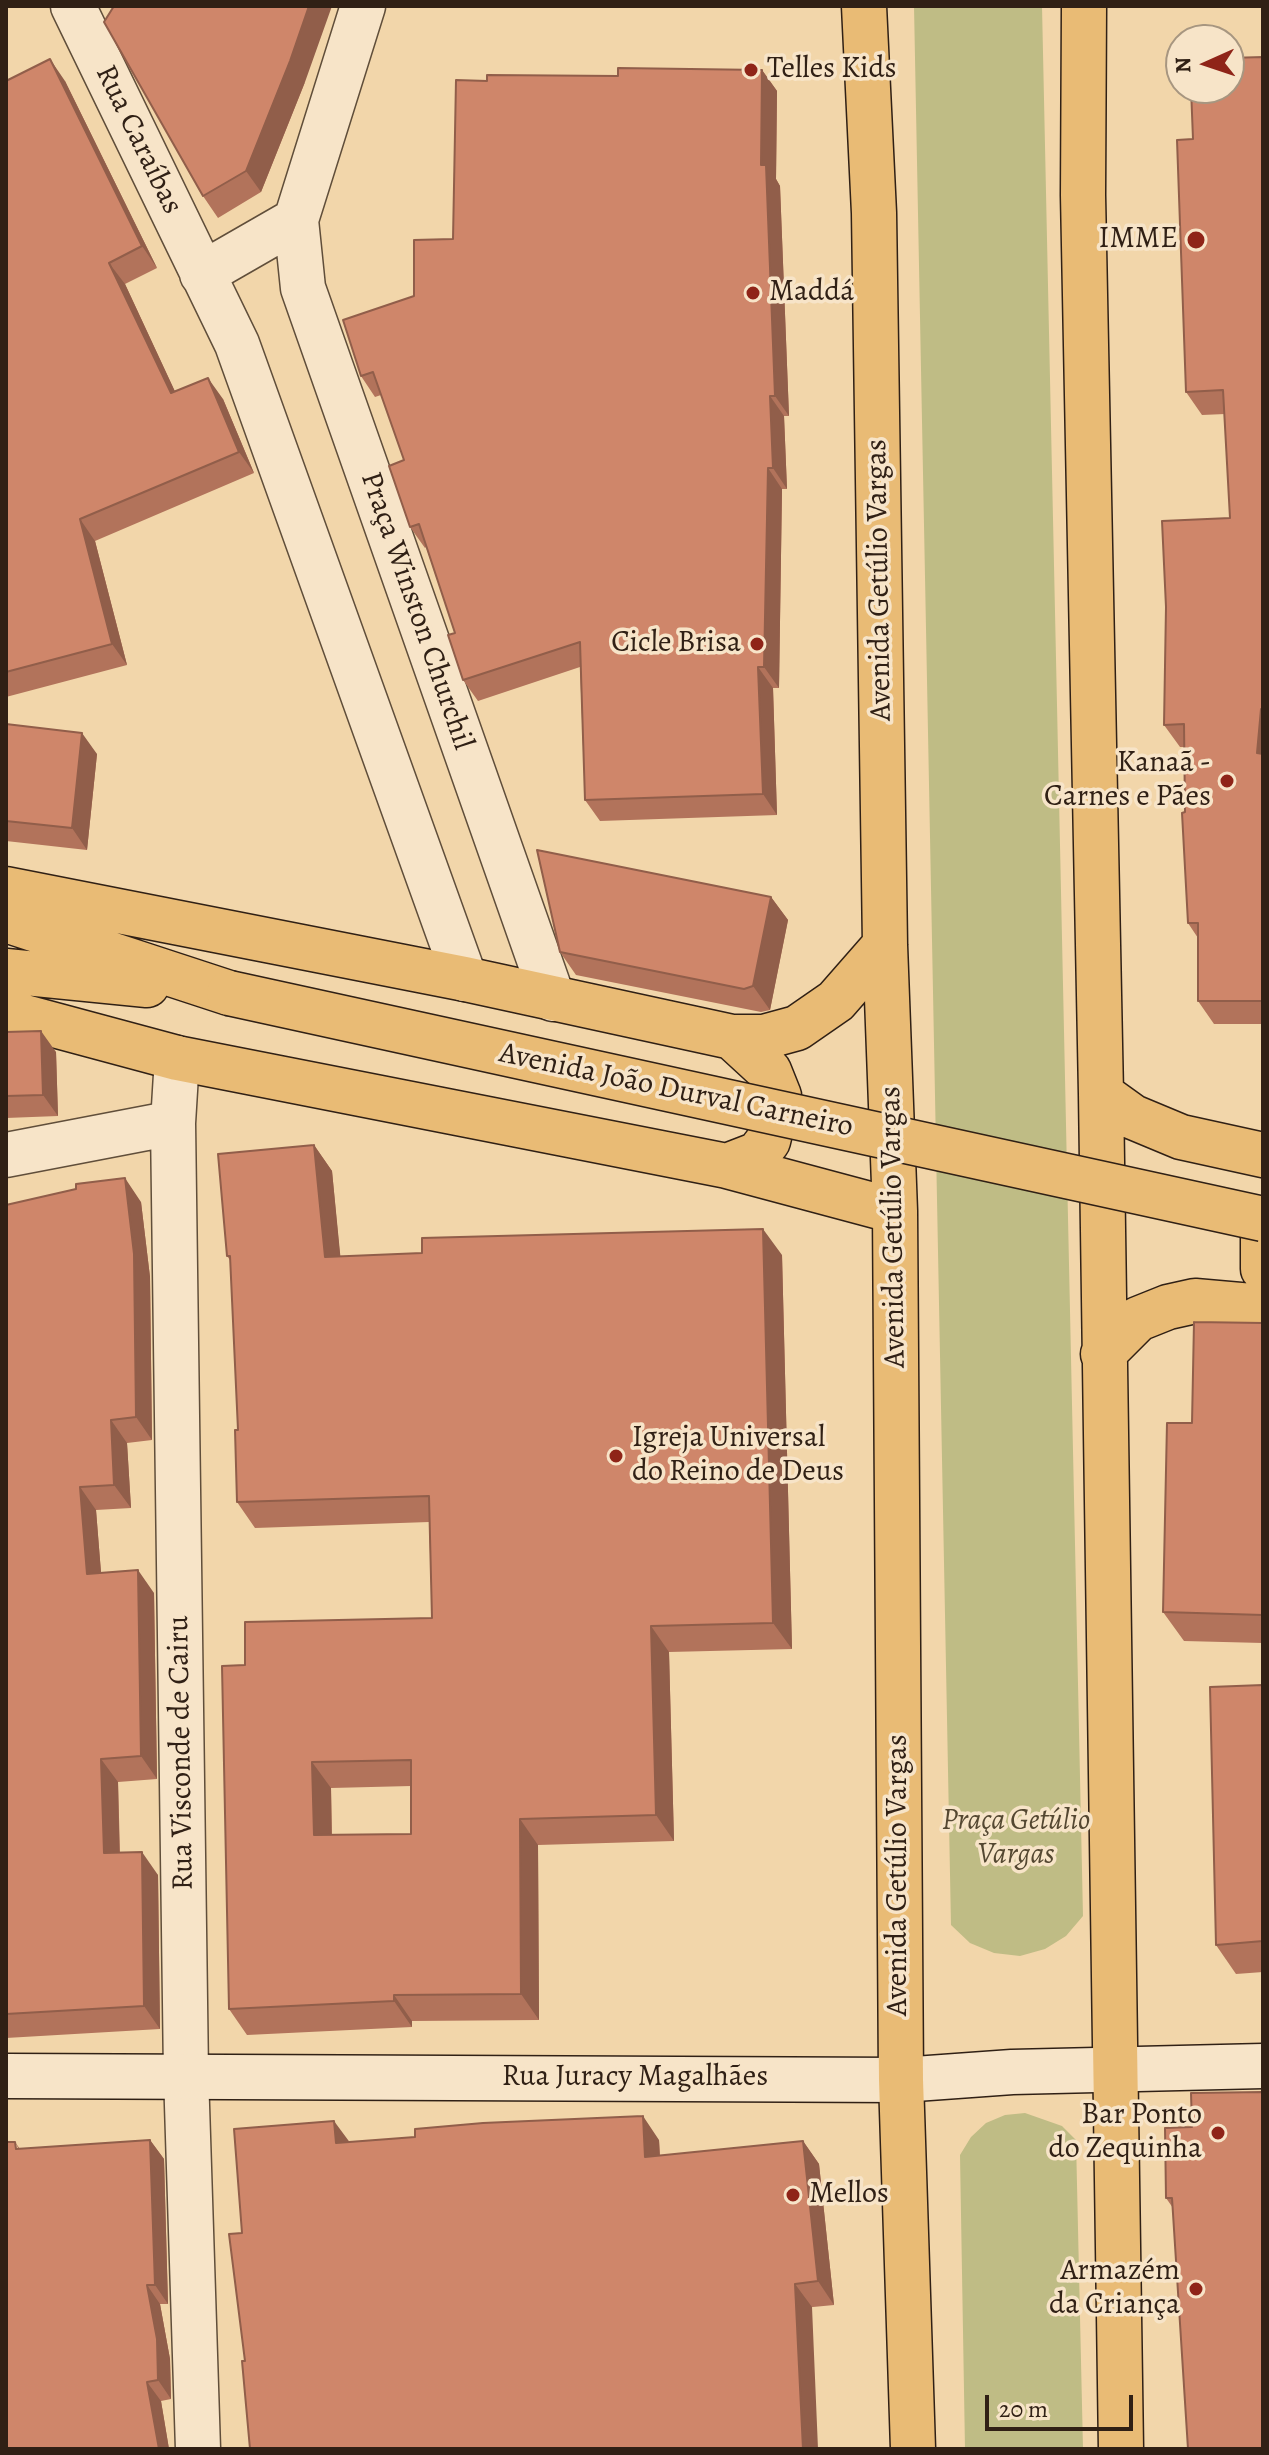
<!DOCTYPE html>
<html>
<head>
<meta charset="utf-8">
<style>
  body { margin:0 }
  #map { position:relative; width:1269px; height:2455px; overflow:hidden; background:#f2d6aa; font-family:Alegreya,serif }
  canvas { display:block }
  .frame { position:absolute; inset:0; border:8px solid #302015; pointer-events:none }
  .north { position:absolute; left:1165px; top:24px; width:80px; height:80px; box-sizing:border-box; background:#f7e4c8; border:2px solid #a79680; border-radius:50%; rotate:267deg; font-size:22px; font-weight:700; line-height:32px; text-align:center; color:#302015 }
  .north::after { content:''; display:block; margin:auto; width:28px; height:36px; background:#8f2418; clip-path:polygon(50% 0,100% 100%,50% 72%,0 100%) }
  .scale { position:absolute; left:985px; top:2395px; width:148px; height:36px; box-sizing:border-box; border:4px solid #302015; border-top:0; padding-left:10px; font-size:24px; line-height:28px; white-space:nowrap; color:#302015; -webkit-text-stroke:6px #f7e4c8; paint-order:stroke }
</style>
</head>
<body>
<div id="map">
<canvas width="1269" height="2455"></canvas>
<div class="frame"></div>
<div class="north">N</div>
<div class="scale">20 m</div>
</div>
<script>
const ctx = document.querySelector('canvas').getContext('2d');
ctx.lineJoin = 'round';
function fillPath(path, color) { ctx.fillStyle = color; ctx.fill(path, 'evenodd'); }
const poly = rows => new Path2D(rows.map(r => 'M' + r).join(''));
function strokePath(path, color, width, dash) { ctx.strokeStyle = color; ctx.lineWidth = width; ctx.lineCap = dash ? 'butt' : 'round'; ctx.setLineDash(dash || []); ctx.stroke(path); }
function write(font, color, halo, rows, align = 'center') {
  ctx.font = font + ' Alegreya,serif'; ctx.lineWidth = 7; ctx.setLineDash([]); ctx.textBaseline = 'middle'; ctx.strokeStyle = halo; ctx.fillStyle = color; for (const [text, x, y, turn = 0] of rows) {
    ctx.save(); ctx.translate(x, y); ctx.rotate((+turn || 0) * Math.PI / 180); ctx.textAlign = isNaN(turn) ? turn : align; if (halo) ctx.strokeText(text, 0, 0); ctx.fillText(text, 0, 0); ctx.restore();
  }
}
const green = poly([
  [914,6,1042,6,1083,1916,1066,1936,1045,1949,1020,1956,994,1953,970,1943,951,1925],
  [1025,2113,1062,2126,1076,2140,1083,2449,965,2449,960,2155,971,2137,986,2123,1005,2115]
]);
const street = poly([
  [73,6,237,344,465,979],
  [363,6,296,220,303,288,553,999],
  [202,274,296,220],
  [177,1058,173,1123,186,2074,198,2449],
  [6,1155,173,1123]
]);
const secondary = poly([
  [6,2076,901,2080,1012,2072,1263,2066]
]);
const primary = poly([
  [864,6,874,213,885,945,895,1211,901,2080,913,2449],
  [1084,6,1083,195,1101,1094,1121,2449],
  [6,889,465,979,732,1037,764,1037,797,1028,836,1001,885,945],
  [6,920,229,993],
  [6,971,147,985],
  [6,1012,177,1058,727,1166,895,1211],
  [1101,1094,1133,1117,1181,1137,1263,1155],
  [727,1166,758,1154,768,1141,779,1096,769,1071,732,1037],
  [1263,1236,1263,1269],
  [1103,1354,1138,1319,1168,1307,1195,1301,1263,1307]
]);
const primaryBridge = poly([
  [229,993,1263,1219]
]);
const wall = poly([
  [1263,57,1263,1024,1214,1024,1198,1001,1198,938,1188,923,1184,747,1180,747,1164,725,1230,518,1225,414,1202,415,1186,392,1193,139],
  [762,70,777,91,776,179,780,186,789,416,784,416,787,489,782,489,779,688,773,688,777,815,600,821,585,800,580,667,478,701,463,680,455,633,426,547,425,548,410,527,404,460,381,395,375,397,361,376,453,239,487,81],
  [6,81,65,81,157,268,125,284,175,392,223,399,254,473,95,541,127,665,6,697],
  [305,82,261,192,218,218,203,196],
  [6,724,97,754,87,850,6,841],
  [771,897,788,920,770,1010,761,1012,576,975,560,952],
  [6,1032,56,1052,58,1116,6,1118],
  [314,1145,332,1171,340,1256,782,1255,792,1649,669,1652,674,1841,538,1845,539,2020,412,2021,412,2027,247,2035,229,2009,245,1665,432,1618,429,1522,255,1528,237,1502,238,1430,230,1260,227,1256],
  [411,1786,411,1834,332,1835,331,1788],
  [141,1202,150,1277,152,1440,127,1443,131,1508,96,1510,101,1573,154,1593,157,1779,118,1782,120,1852,158,1875,160,2029,6,2038,6,1205],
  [1263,1323,1263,1643,1184,1641,1163,1612,1192,1423],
  [1263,1685,1263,1972,1236,1974,1216,1945],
  [1192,2127,1173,2208,1166,2198],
  [150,2140,164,2159,168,2304,160,2304,170,2359,171,2399,161,2401,169,2449,15,2142,20,2149],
  [659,2140,660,2156,803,2141,819,2164,834,2305,245,2361,242,2233,349,2142]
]);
const shadedWall = poly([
  [309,6,332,6,305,82,261,192,246,171],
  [50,59,65,81,157,268,142,246],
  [762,70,777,91,776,179,780,186,789,416,775,396,761,165],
  [109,263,125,284,186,415,171,393],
  [208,378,223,399,254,473,239,452],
  [770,396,784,416,787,489,773,468],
  [768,468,782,489,779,688,764,667],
  [80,519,95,541,127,665,112,644],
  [758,667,773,688,777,815,763,794],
  [1261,709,1263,711,1263,762,1257,753],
  [82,733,97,754,87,850,72,828],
  [771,897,788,920,770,1010,753,986],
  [41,1031,56,1052,58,1116,43,1095],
  [314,1145,332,1171,343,1283,325,1257],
  [125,1178,141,1202,150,1277,152,1440,136,1417],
  [763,1229,782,1255,792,1649,773,1623],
  [111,1420,127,1443,131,1508,114,1485],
  [80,1487,96,1510,103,1597,87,1574],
  [138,1570,154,1593,157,1779,141,1756],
  [651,1626,669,1652,674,1841,656,1815],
  [101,1759,118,1782,120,1876,104,1853],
  [312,1762,331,1788,332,1861,314,1835],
  [520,1819,538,1845,539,2020,521,1994],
  [142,1852,158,1875,160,2029,144,2006],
  [394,1995,412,2021,412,2027,394,2001],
  [643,2116,659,2140,661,2181,645,2157],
  [334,2121,351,2144,336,2143],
  [150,2140,164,2159,168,2304,155,2285],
  [803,2141,819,2164,834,2305,818,2281],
  [795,2284,812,2307,818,2449,803,2449],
  [147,2285,160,2304,170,2359,171,2399,158,2380],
  [147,2382,161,2401,169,2449,159,2449]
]);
const building = poly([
  [114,6,309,6,290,61,246,171,203,196,104,22,114,6],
  [1263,57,1263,709,1261,709,1257,753,1263,754,1263,1001,1198,1001,1198,923,1188,923,1182,813,1185,812,1184,724,1164,725,1166,607,1162,521,1230,518,1223,390,1186,392,1177,140,1193,139,1191,88,1229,88,1229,58,1263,57],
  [50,59,142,246,109,263,171,393,208,378,239,452,80,519,112,644,6,672,6,81,50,59],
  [618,68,762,70,761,165,766,165,775,396,770,396,773,468,768,468,764,667,758,667,763,794,585,800,580,642,463,680,448,635,455,633,419,524,410,527,389,466,404,460,373,372,361,376,343,320,414,296,414,240,453,239,456,80,487,81,487,75,618,76,618,68],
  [6,724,82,733,72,828,6,821,6,724],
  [537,850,771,897,753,986,744,989,560,952,537,850],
  [41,1031,43,1095,6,1096,6,1032,41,1031],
  [314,1145,325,1257,422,1253,422,1238,763,1229,773,1623,651,1626,656,1815,520,1819,521,1994,394,1995,394,2001,229,2009,222,1666,245,1665,245,1622,432,1618,429,1496,237,1502,235,1430,238,1430,230,1256,227,1256,218,1154,314,1145],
  [411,1760,411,1834,314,1835,312,1762,411,1760],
  [125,1178,134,1254,136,1417,111,1420,114,1485,80,1487,87,1574,138,1570,141,1756,101,1759,104,1853,142,1852,144,2006,6,2014,6,1205,76,1189,76,1184,125,1178],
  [1194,1322,1263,1323,1263,1615,1163,1612,1167,1423,1192,1423,1194,1322],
  [1263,1685,1263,1941,1216,1945,1210,1687,1263,1685],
  [1263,2092,1263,2449,1188,2449,1172,2198,1166,2198,1165,2128,1192,2127,1191,2093,1263,2092],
  [643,2116,645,2157,803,2141,818,2281,795,2284,803,2449,250,2449,242,2361,245,2361,229,2234,242,2233,234,2129,334,2121,336,2143,415,2137,415,2129,483,2123,643,2116],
  [150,2140,155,2285,147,2285,157,2339,158,2380,147,2382,159,2449,6,2449,6,2142,15,2142,16,2149,150,2140]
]);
const markers = [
  [751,70,8,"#8f2418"],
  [1196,240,10,"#8f2418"],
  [753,293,8,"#8f2418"],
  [757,644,8,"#8f2418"],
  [1227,781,8,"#8f2418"],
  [616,1456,8,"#8f2418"],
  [1218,2133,8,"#8f2418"],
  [793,2195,8,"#8f2418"],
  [1196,2289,8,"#8f2418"]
];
const poiNames = [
  ["Telles Kids",767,70,"left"],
  ["IMME",1178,240],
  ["Maddá",769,293,"left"],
  ["Cicle Brisa",741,644],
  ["Kanaã -",1211,764],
  ["Carnes e Pães",1211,798],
  ["Igreja Universal",632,1439,"left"],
  ["do Reino de Deus",632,1473,"left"],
  ["Bar Ponto",1202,2116],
  ["do Zequinha",1202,2150],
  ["Mellos",809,2195,"left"],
  ["Armazém",1180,2272],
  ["da Criança",1180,2306]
];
const streetNames = [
  ["Rua Caraíbas",138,140,64],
  ["Avenida Getúlio Vargas",880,580,-91],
  ["Praça Winston Churchil",416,611,71],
  ["Avenida João Durval Carneiro",676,1091,12],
  ["Avenida Getúlio Vargas",894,1227,-91],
  ["Rua Visconde de Cairu",182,1753,-91],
  ["Avenida Getúlio Vargas",899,1875,-90],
  ["Rua Juracy Magalhães",635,2078]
];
const parkNames = [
  ["Praça Getúlio",1016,1822],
  ["Vargas",1016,1856]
];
fillPath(green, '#bfbc85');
strokePath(street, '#604e3a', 47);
strokePath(secondary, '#302015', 47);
strokePath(primary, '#302015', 47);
strokePath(street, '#f7e4c8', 44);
strokePath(secondary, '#f7e4c8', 44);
strokePath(primary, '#e9bb75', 44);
strokePath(primaryBridge, '#302015', 47, []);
strokePath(primaryBridge, '#e9bb75', 44);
fillPath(wall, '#b2735b');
fillPath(shadedWall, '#915e4a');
fillPath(building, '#cf866a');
strokePath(building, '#915e4a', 2);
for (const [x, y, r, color] of markers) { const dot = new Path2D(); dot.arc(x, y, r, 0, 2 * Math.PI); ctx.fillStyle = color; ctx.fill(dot); strokePath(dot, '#f7e4c8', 3); }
write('30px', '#302015', '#f7e4c8', poiNames, 'right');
write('30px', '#302015', '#f7e4c8', streetNames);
write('italic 30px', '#544731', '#f7e4c8', parkNames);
</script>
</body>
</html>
